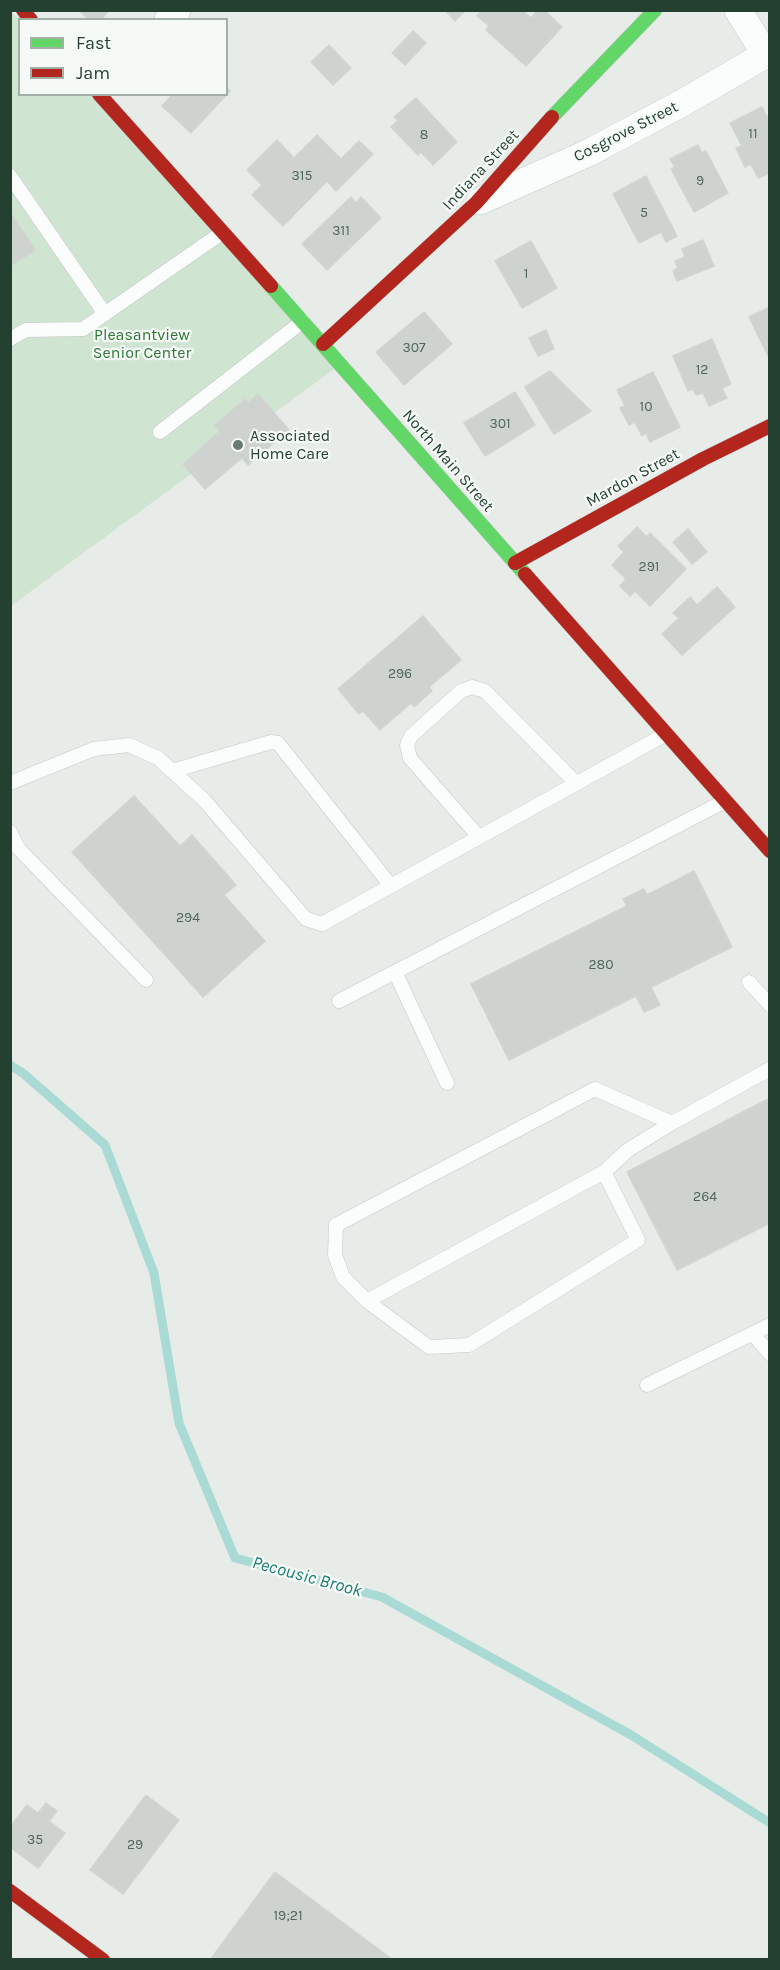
<!DOCTYPE html>
<html>
<head>
<meta charset="utf-8">
<style>
  body { margin:0 }
  #map { position:relative; width:780px; height:1970px; overflow:hidden; background:#e7ece9; font-family:Karla,sans-serif }
  canvas { display:block }
  .frame { position:absolute; inset:0; border:12px solid #244031; pointer-events:none }
  .legend { position:absolute; left:18px; top:18px; width:210px; height:78px; box-sizing:border-box; background:#f6faf7; border:2px solid #a2b0a8; margin:0; padding:8px 10px; list-style:none; font-size:18px; color:#244031 }
  .legend li { display:flex; align-items:center; gap:12px; height:30px }
  .legend b { width:30px; border:2px solid #a2b0a8 }
</style>
</head>
<body>
<div id="map">
<canvas width="780" height="1970"></canvas>
<div class="frame"></div>
<ul class="legend">
<li><b style="height:8px;background:#63d668"></b>Fast</li>
<li><b style="height:8px;background:#b3261e"></b>Jam</li>
</ul>
</div>
<script>
const ctx = document.querySelector('canvas').getContext('2d');
ctx.lineJoin = 'round';
function fillPath(path, color) { ctx.fillStyle = color; ctx.fill(path, 'evenodd'); }
const poly = rows => new Path2D(rows.map(r => 'M' + r).join(''));
function strokePath(path, color, width, dash) { ctx.strokeStyle = color; ctx.lineWidth = width; ctx.lineCap = dash ? 'butt' : 'round'; ctx.setLineDash(dash || []); ctx.stroke(path); }
function write(font, color, halo, rows, align = 'center') {
  ctx.font = font + ' Karla,sans-serif'; ctx.lineWidth = 4.5; ctx.setLineDash([]); ctx.textBaseline = 'middle'; ctx.strokeStyle = halo; ctx.fillStyle = color; for (const [text, x, y, turn = 0] of rows) {
    ctx.save(); ctx.translate(x, y); ctx.rotate((+turn || 0) * Math.PI / 180); ctx.textAlign = isNaN(turn) ? turn : align; if (halo) ctx.strokeText(text, 0, 0); ctx.fillText(text, 0, 0); ctx.restore();
  }
}
const green = poly([
  [10,11,20,20,20,94,98,95,337,367,11,606]
]);
const stream = poly([
  [10,1065,24,1074,105,1145,154,1273,179,1423,235,1558,382,1597,631,1735,770,1823]
]);
const building = poly([
  [79,10,109,10,101,20,89,20,79,10],
  [445,10,466,10,455,21,445,10],
  [482,10,522,10,531,18,538,10,544,10,562,27,526,66,486,30,489,26,477,16,482,10],
  [413,31,426,43,405,65,392,53,413,31],
  [329,45,351,68,333,85,311,62,329,45],
  [226,87,230,91,191,133,162,106,173,94,226,94,226,87],
  [416,98,457,142,433,165,421,152,418,155,391,127,398,120,394,117,416,98],
  [762,107,767,117,770,116,770,173,758,178,751,164,745,167,736,148,742,146,730,123,762,107],
  [317,135,341,159,359,141,373,154,336,191,327,181,283,226,252,195,262,185,247,170,277,140,294,158,317,135],
  [698,145,702,153,706,151,728,193,694,212,671,169,675,167,670,159,698,145],
  [646,176,677,236,666,242,661,232,639,243,613,194,646,176],
  [351,197,356,203,361,197,381,218,327,270,302,244,351,197],
  [12,215,35,250,10,266,10,216,12,215],
  [703,240,714,266,677,281,673,271,678,268,675,261,685,257,682,249,703,240],
  [531,241,557,288,522,308,495,261,531,241],
  [770,307,770,358,769,358,749,317,770,307],
  [424,312,452,344,404,385,376,352,424,312],
  [546,330,554,349,538,356,529,338,546,330],
  [712,339,731,384,722,388,727,398,709,406,703,393,696,395,693,389,688,391,673,356,712,339],
  [550,371,591,411,554,434,525,387,550,371],
  [653,372,680,427,650,442,646,433,642,436,635,422,629,425,620,408,625,406,617,390,653,372],
  [515,392,535,425,485,456,464,423,515,392],
  [258,394,289,430,248,465,242,458,205,489,183,464,220,431,215,425,245,399,248,403,258,394],
  [637,527,647,537,650,533,686,569,650,606,635,591,630,596,620,586,626,579,612,565,624,552,618,546,637,527],
  [688,529,707,552,692,564,673,542,688,529],
  [717,587,735,607,682,655,662,634,679,618,673,613,690,597,697,605,717,587],
  [423,616,461,660,429,687,432,691,414,707,411,703,380,730,363,711,359,714,338,689,423,616],
  [134,796,180,846,192,835,236,885,224,895,265,941,203,997,72,852,134,796],
  [694,871,732,947,651,987,660,1005,644,1012,636,996,509,1060,471,984,627,906,623,899,644,889,647,895,694,871],
  [770,1098,770,1223,677,1270,627,1172,770,1098],
  [146,1795,179,1820,123,1894,90,1870,146,1795],
  [46,1803,57,1811,49,1821,65,1833,38,1868,10,1847,10,1827,27,1805,38,1813,46,1803],
  [275,1872,393,1960,210,1960,275,1872]
]);
const lane = poly([
  [10,176,105,314],
  [10,339,26,330,83,329,223,232],
  [160,432,303,321],
  [172,771,271,742,278,743,391,886],
  [10,783,94,749,129,745,158,758,205,801,306,919,322,924,666,734],
  [10,832,18,848,146,980],
  [479,837,410,758,407,745,411,736,461,691,472,687,485,691,576,783],
  [395,972,447,1083],
  [749,982,770,1005],
  [339,1001,725,801],
  [672,1123,595,1089,336,1225,335,1255,343,1277,367,1301,429,1347,469,1345,638,1240,604,1172,628,1150,672,1123,770,1069],
  [367,1301,604,1172],
  [753,1334,770,1354],
  [647,1385,770,1325]
]);
const street = poly([
  [738,10,765,54],
  [168,20,177,10],
  [480,201,588,153,684,102,770,52]
]);
const fast = poly([
  [552,117,655,10],
  [271,286,525,574]
]);
const jam = poly([
  [23,10,31,20],
  [99,94,271,286],
  [323,344,476,203,552,117],
  [515,563,703,459,770,426],
  [525,574,770,851],
  [10,1891,103,1960]
]);
const markers = [
  [238,445,6,"#687c71"]
];
const numberNames = [
  ["11",753,134],
  ["8",424,135],
  ["315",302,176],
  ["9",700,181],
  ["5",644,213],
  ["311",341,231],
  ["1",526,274],
  ["307",414,348],
  ["12",702,370],
  ["10",646,407],
  ["301",500,424],
  ["291",649,567],
  ["296",400,674],
  ["294",188,918],
  ["280",601,965],
  ["264",705,1197],
  ["35",35,1840],
  ["29",135,1845],
  ["19;21",288,1916]
];
const streetNames = [
  ["Cosgrove Street",626,132,-27],
  ["Indiana Street",481,170,-47],
  ["North Main Street",448,461,49],
  ["Mardon Street",633,478,-29]
];
const parkNames = [
  ["Pleasantview",142,335],
  ["Senior Center",142,353]
];
const poiNames = [
  ["Associated",250,436],
  ["Home Care",250,454]
];
const waterNames = [
  ["Pecousic Brook",307,1577,15]
];
fillPath(green, '#d0e4d2');
strokePath(stream, '#a9dad4', 9);
fillPath(building, '#ced3d0');
strokePath(building, '#d0d5d2', 1.5);
strokePath(lane, '#c4c9c6', 15);
strokePath(street, '#c4c9c6', 28);
strokePath(fast, '#c0c8c4', 15);
strokePath(jam, '#c0c8c4', 15);
strokePath(lane, '#fbfcfc', 14);
strokePath(street, '#fbfcfc', 27);
strokePath(fast, '#63d668', 14);
strokePath(jam, '#b3261e', 14);
for (const [x, y, r, color] of markers) { const dot = new Path2D(); dot.arc(x, y, r, 0, 2 * Math.PI); ctx.fillStyle = color; ctx.fill(dot); strokePath(dot, '#f6faf7', 2); }
write('14px', '#4f665a', null, numberNames);
write('16px', '#244031', '#f6faf7', streetNames);
write('16px', '#2e7638', '#f6faf7', parkNames);
write('16px', '#244031', '#f6faf7', poiNames, 'left');
write('italic 18px', '#1e7c74', '#f6faf7', waterNames);
</script>
</body>
</html>
